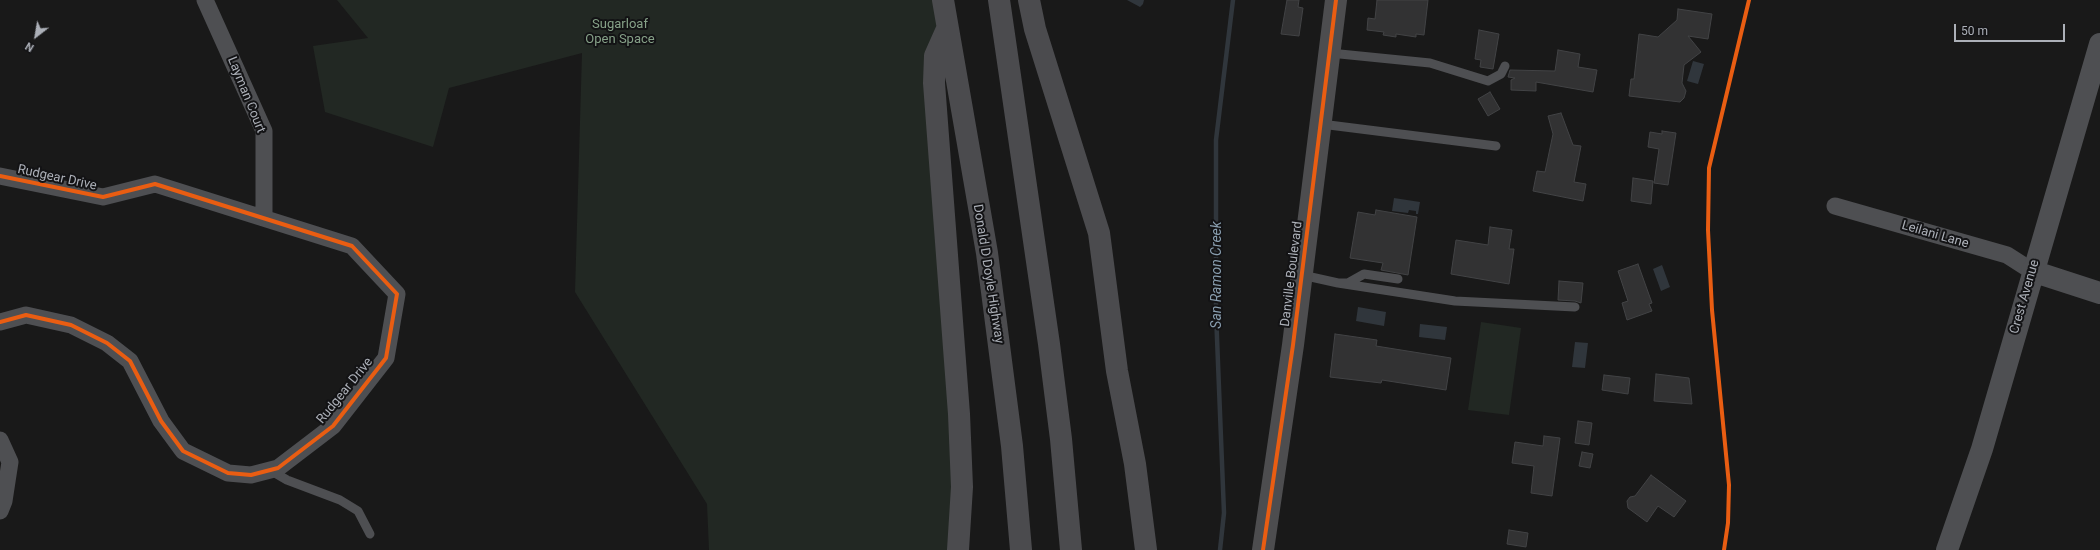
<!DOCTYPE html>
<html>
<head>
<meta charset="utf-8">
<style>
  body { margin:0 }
  #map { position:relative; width:2100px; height:550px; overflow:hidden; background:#191919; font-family:Roboto,sans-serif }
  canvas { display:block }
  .north { position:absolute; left:16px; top:16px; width:40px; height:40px; -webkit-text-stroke:3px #131315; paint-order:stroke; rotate:211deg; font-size:11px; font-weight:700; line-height:16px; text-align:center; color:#acb0b8 }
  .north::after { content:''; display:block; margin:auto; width:14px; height:18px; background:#acb0b8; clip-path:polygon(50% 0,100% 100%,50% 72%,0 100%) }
  .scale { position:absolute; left:1954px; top:24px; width:111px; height:18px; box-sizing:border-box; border:2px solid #acb0b8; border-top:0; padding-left:5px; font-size:12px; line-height:14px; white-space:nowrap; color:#acb0b8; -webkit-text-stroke:3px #131315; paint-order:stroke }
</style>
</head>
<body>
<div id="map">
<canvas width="2100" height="550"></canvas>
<div class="north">N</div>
<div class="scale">50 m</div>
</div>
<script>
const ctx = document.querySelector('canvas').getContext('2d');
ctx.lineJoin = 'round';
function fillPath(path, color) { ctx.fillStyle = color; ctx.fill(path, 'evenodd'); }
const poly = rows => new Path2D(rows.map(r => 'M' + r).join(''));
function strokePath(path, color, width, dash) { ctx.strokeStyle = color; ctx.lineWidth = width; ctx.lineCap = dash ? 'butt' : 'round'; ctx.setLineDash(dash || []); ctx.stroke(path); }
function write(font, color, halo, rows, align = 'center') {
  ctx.font = font + ' Roboto,sans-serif'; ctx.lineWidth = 4; ctx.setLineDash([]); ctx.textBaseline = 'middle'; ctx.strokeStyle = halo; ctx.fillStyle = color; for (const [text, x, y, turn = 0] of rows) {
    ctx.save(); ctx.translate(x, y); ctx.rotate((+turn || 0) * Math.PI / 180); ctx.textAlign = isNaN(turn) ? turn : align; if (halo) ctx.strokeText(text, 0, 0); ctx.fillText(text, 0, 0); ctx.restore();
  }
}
const green = poly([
  [337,0,943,0,935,56,958,550,709,550,707,504,575,292,582,53,449,88,433,147,325,112,313,46,368,38],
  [1481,322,1521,328,1509,415,1468,410]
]);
const water = poly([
  [1127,0,1144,0,1143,4,1140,7],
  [1693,61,1704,64,1698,84,1687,81],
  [1394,198,1420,202,1418,214,1416,214,1416,211,1409,210,1408,213,1392,211],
  [1662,265,1670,287,1661,291,1653,269],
  [1358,307,1386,312,1384,326,1356,321],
  [1420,324,1447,327,1445,340,1419,337],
  [1575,342,1588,343,1585,368,1572,367]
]);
const stream = poly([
  [1220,550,1224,513,1216,313,1216,140,1233,0]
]);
const building = poly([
  [1287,0,1299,0,1298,7,1303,8,1299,36,1281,34,1287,0],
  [1377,0,1428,0,1424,35,1416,34,1416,37,1396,34,1396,37,1383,35,1384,32,1367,30,1368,18,1375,19,1377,0],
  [1678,9,1712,14,1708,39,1688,36,1701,52,1684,65,1682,83,1686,91,1684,98,1680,102,1629,96,1631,79,1634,79,1639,34,1658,37,1677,20,1678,9],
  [1479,30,1499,34,1493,69,1480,67,1481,60,1475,59,1479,30],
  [1558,50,1580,54,1578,67,1597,70,1593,92,1536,82,1536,91,1511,90,1511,80,1515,78,1508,77,1510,70,1555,71,1558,50],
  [1490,92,1500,109,1488,116,1478,99,1490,92],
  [1561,113,1573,145,1581,146,1574,182,1586,184,1583,201,1533,191,1537,171,1545,172,1553,134,1548,116,1561,113],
  [1662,131,1676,133,1668,185,1654,183,1659,149,1648,147,1650,132,1662,134,1662,131],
  [1633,178,1653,181,1651,204,1631,201,1633,178],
  [1376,210,1417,217,1408,275,1381,270,1383,263,1350,258,1358,212,1375,215,1376,210],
  [1490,227,1512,230,1509,249,1514,249,1509,284,1451,274,1456,240,1488,245,1490,227],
  [1638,264,1652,303,1649,304,1652,311,1627,320,1622,303,1628,301,1618,271,1638,264],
  [1559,281,1583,283,1581,303,1575,301,1558,300,1559,281],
  [1335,334,1377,340,1376,346,1451,358,1446,390,1382,380,1381,383,1330,377,1335,334],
  [1656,374,1689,378,1692,404,1654,401,1656,374],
  [1604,375,1630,378,1628,394,1602,390,1604,375],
  [1578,421,1592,423,1589,445,1575,443,1578,421],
  [1544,436,1560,438,1552,496,1531,493,1534,466,1512,463,1515,442,1543,446,1544,436],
  [1582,452,1593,454,1590,468,1579,466,1582,452],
  [1651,475,1686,501,1674,517,1658,506,1647,522,1628,508,1627,501,1630,497,1635,496,1651,475],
  [1509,530,1528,533,1526,547,1507,544,1509,530]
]);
const service = poly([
  [1330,53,1430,63,1488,81,1501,74,1505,66],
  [1321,124,1496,146],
  [1302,275,1338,283,1348,283,1364,274,1398,279],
  [1338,283,1455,301,1575,307],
  [270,470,287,480,340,500,358,511,370,534]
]);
const minor = poly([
  [205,0,264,131,264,218],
  [0,176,103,197,155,184,352,246,397,294,386,358,333,426,278,468,251,475,228,473,183,451,161,421,130,361,107,343,71,325,26,315,0,322],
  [1835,206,2007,255,2032,271],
  [0,440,10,462,4,501,0,511]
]);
const tertiary = poly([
  [2032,271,2100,293],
  [1947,550,1982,449,2100,44]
]);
const secondary = poly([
  [1263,550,1293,345,1336,0]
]);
const motorway = poly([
  [943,0,987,253,1012,446,1021,550],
  [999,0,1049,344,1061,439,1071,550],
  [1029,0,1035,29,1099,233,1117,371,1135,464,1146,550],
  [947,29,935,56,934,83,959,414,962,487,958,550]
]);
const cycleway = poly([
  [0,176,103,197,155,184,352,246,397,294,386,358,333,426,278,468,251,475,228,473,183,451,161,421,130,361,107,343,71,325,26,315,0,322],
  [1263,550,1293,345,1336,0],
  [1724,550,1728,523,1729,485,1712,310,1708,230,1709,168,1749,0]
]);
const parkNames = [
  ["Sugarloaf",620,25],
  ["Open Space",620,40]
];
const streetNames = [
  ["Layman Court",246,95,68],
  ["Rudgear Drive",57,178,12],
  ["Leilani Lane",1935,235,16],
  ["Donald D Doyle Highway",988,274,81],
  ["Danville Boulevard",1292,274,-83],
  ["Crest Avenue",2025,297,-74],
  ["Rudgear Drive",345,391,-51]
];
const waterNames = [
  ["San Ramon Creek",1217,275,-90]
];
fillPath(green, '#222823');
fillPath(water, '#30363c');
strokePath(stream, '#30363c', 4.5);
fillPath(building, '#323233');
strokePath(building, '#424345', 1);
strokePath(service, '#4e4f52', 9);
strokePath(minor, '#4e4f52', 17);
strokePath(tertiary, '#4e4f52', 22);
strokePath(secondary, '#4d4d4f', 22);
strokePath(motorway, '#4b4b4e', 22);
strokePath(cycleway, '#e95d12', 4);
write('13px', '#86a188', '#131315', parkNames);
write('13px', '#acb0b8', '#131315', streetNames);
write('italic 14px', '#889dae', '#131315', waterNames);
</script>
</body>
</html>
